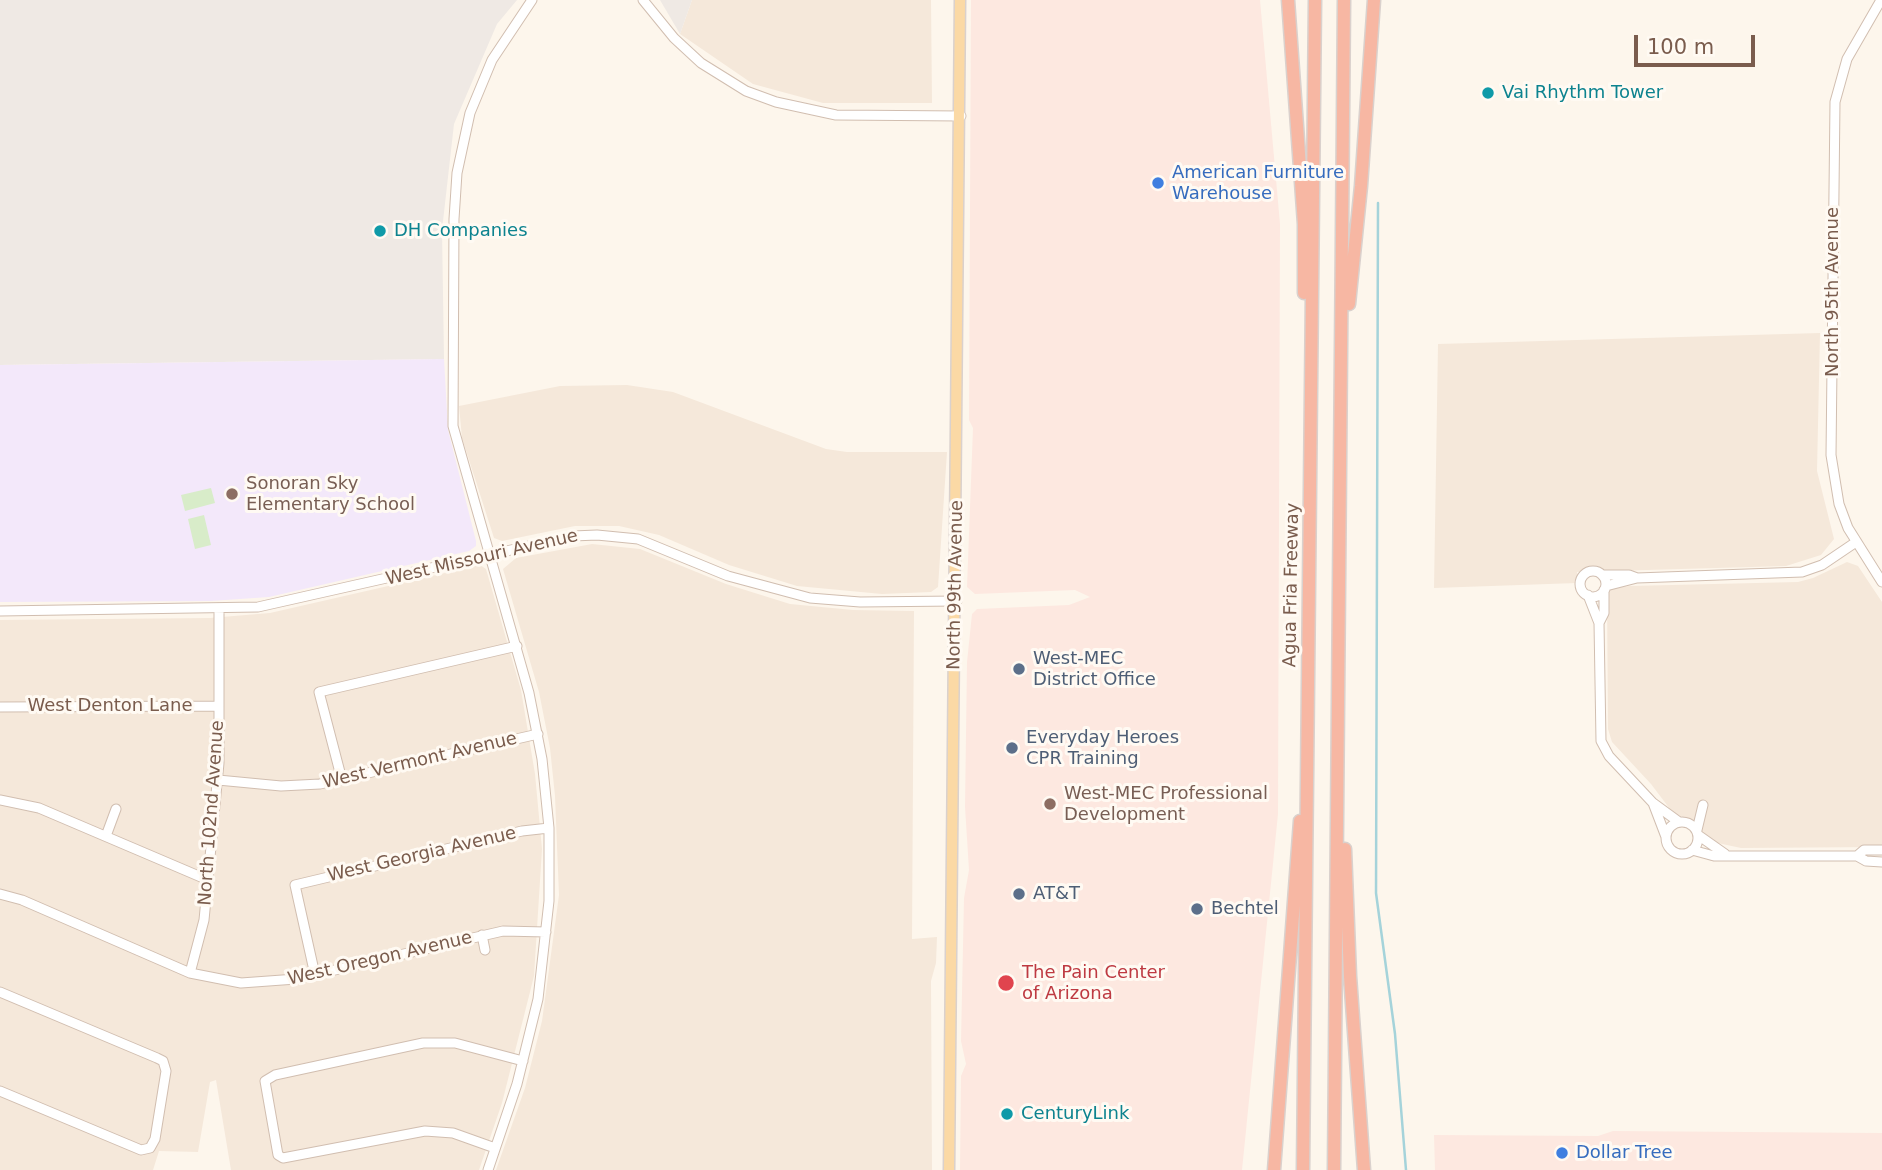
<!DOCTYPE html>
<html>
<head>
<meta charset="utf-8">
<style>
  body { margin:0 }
  #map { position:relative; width:1882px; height:1170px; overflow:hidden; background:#fdf6ec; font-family:"DejaVu Sans",sans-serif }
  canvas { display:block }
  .scale { position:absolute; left:1634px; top:35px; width:121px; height:32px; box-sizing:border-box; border:4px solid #7a5c4d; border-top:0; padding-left:9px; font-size:21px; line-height:24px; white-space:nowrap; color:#7a5c4d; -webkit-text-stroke:5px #fffaf3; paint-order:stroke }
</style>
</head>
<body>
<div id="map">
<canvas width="1882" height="1170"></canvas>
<div class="scale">100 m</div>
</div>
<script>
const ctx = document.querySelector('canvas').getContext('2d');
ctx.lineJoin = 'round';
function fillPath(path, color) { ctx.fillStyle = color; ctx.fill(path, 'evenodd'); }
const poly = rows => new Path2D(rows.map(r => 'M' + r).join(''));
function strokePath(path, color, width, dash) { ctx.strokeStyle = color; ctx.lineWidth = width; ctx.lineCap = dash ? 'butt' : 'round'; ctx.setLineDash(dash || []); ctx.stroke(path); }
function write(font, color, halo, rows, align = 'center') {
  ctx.font = font + ' "DejaVu Sans",sans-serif'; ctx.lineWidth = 6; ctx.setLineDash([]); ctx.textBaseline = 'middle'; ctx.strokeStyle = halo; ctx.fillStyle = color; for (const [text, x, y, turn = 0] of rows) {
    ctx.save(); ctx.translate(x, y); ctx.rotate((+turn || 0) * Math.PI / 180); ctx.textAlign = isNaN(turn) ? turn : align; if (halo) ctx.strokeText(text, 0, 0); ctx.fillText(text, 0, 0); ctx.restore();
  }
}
const residential = poly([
  [692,0,931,0,932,103,823,103,753,84,680,34],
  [1820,333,1817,471,1834,539,1821,555,1786,566,1577,572,1577,583,1434,588,1438,344],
  [627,385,673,392,826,449,847,452,947,452,938,587,931,592,882,594,797,586,729,565,659,535,619,526,575,526,502,541,494,538,462,438,459,406,560,386],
  [592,544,640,549,726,584,790,604,853,610,914,611,912,939,937,937,936,963,931,981,932,1170,496,1170,525,1088,542,1021,559,895,555,796,550,748,539,692,503,569,516,558],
  [1847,562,1858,566,1882,602,1882,847,1741,848,1713,842,1702,835,1693,821,1673,813,1651,784,1612,742,1608,729,1607,593,1611,588,1630,586,1798,582,1813,578],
  [480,565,486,569,521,690,535,774,542,849,534,976,502,1103,479,1170,231,1170,216,1080,210,1082,198,1152,159,1151,153,1170,0,1170,0,620,210,618,270,613]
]);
const commercial = poly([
  [971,0,1260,0,1280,224,1278,814,1242,1170,960,1170,961,1076,966,1064,961,1041,964,898,969,870,965,807,967,662,972,614,977,609,1069,605,1090,597,1075,590,975,594,967,587,973,428,969,420],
  [1613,1131,1882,1133,1882,1170,1435,1170,1434,1135,1598,1136]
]);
const industrial = poly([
  [0,0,517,0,497,24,454,124,442,230,444,359,0,365],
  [660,0,692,0,680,34]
]);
const education = poly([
  [444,359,448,430,476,541,476,546,469,551,269,597,211,601,0,602,0,365]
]);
const green = poly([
  [211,488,215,503,185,511,181,495],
  [204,515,211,545,195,549,188,519]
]);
const stream = poly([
  [1378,203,1376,893,1395,1034,1406,1170]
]);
const minor = poly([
  [643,0,674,38,701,63,746,91,776,102,836,115,961,116],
  [1881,0,1847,59,1835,102,1831,455,1839,504,1848,528,1882,582],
  '1580 584a13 13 0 1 1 26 0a13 13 0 1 1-26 0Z',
  [1602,575,1629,575,1637,578],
  [1606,586,1637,578,1802,572,1822,565,1856,542],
  [1588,595,1599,623,1601,741,1609,756,1653,803,1679,822],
  [0,611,258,607,573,536,597,535,638,539,728,576,810,598,860,602,957,601],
  [1599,623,1604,613,1604,590],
  [0,707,219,706],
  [218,780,281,786,320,784,538,734],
  [342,780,319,692,517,646],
  [0,800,39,808,208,880],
  [1653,803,1666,837],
  '1666 838a16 16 0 1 1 32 0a16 16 0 1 1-32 0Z',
  [1697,830,1703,805],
  [1698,835,1725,854],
  [106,836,116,809],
  [1692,850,1714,856,1857,856,1866,861,1882,862],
  [1857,856,1864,850,1882,850],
  [0,894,22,900,190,973,241,983,296,979,503,931,546,932],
  [482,935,485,950],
  [190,973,204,920,219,763,219,609],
  [315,975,295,885,522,831,549,828],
  [0,992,157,1058,163,1061,166,1071,155,1139,150,1148,141,1150,0,1091],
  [495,1148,453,1133,425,1131,283,1158,278,1155,265,1081,275,1075,423,1043,455,1043,523,1061],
  [488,1170,517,1084,538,999,549,901,549,828,542,759,529,693,453,426,454,219,457,173,470,113,492,60,532,0]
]);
const major = poly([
  [949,1170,960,0]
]);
const highway = poly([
  [1288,0,1304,224,1304,293],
  [1349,304,1361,186,1374,0],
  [1345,849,1350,976,1364,1170],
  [1274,1170,1300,821],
  [1303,1170,1315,0],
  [1334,1170,1344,0]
]);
const markers = [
  [1488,93,7,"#0f9aa8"],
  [1158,183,7,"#3f7fe0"],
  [380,231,7,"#0f9aa8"],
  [232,494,7,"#8d6e63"],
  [1019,669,7,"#5c6f8a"],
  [1012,748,7,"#5c6f8a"],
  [1050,804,7,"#8d6e63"],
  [1019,894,7,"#5c6f8a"],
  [1197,909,7,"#5c6f8a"],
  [1006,983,9,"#e0444e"],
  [1007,1114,7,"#0f9aa8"],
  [1562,1153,7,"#3f7fe0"]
];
const cultureNames = [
  ["Vai Rhythm Tower",1502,93],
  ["DH Companies",394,231],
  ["CenturyLink",1021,1114]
];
const shopNames = [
  ["American Furniture",1172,173],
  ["Warehouse",1172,194],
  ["Dollar Tree",1576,1153]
];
const streetNames = [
  ["North 95th Avenue",1833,292,-90],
  ["West Missouri Avenue",482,558,-13],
  ["North 99th Avenue",956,585,-89],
  ["Agua Fria Freeway",1292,585,-89],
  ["West Denton Lane",110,706],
  ["West Vermont Avenue",420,761,-13],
  ["North 102nd Avenue",212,813,-86],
  ["West Georgia Avenue",422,855,-13],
  ["West Oregon Avenue",380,959,-13]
];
const educationNames = [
  ["Sonoran Sky",246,484],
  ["Elementary School",246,505],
  ["West-MEC Professional",1064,794],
  ["Development",1064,815]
];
const serviceNames = [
  ["West-MEC",1033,659],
  ["District Office",1033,680],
  ["Everyday Heroes",1026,738],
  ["CPR Training",1026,759],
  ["AT&T",1033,894],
  ["Bechtel",1211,909]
];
const healthNames = [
  ["The Pain Center",1022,973],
  ["of Arizona",1022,994]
];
fillPath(residential, '#f5e8da');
fillPath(commercial, '#fde8e0');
fillPath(industrial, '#efe9e4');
fillPath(education, '#f3e8fa');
fillPath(green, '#d8ecc9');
strokePath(stream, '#a5d3da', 2.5);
strokePath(minor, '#d1beb0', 11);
strokePath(major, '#dad1cd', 13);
strokePath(highway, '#dad1cd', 15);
strokePath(minor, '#fff', 9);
strokePath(major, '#fbd9a5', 10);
strokePath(highway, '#f7b7a3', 12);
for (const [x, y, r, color] of markers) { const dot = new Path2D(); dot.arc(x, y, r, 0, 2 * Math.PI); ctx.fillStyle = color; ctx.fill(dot); strokePath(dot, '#fffaf3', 2.5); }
write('18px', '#0d838f', '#fffaf3', cultureNames, 'left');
write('18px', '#366cbe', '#fffaf3', shopNames, 'left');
write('18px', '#7a5c4d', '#fffaf3', streetNames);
write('18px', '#785e54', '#fffaf3', educationNames, 'left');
write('18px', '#4e5e75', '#fffaf3', serviceNames, 'left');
write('18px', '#be3a42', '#fffaf3', healthNames, 'left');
</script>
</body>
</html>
